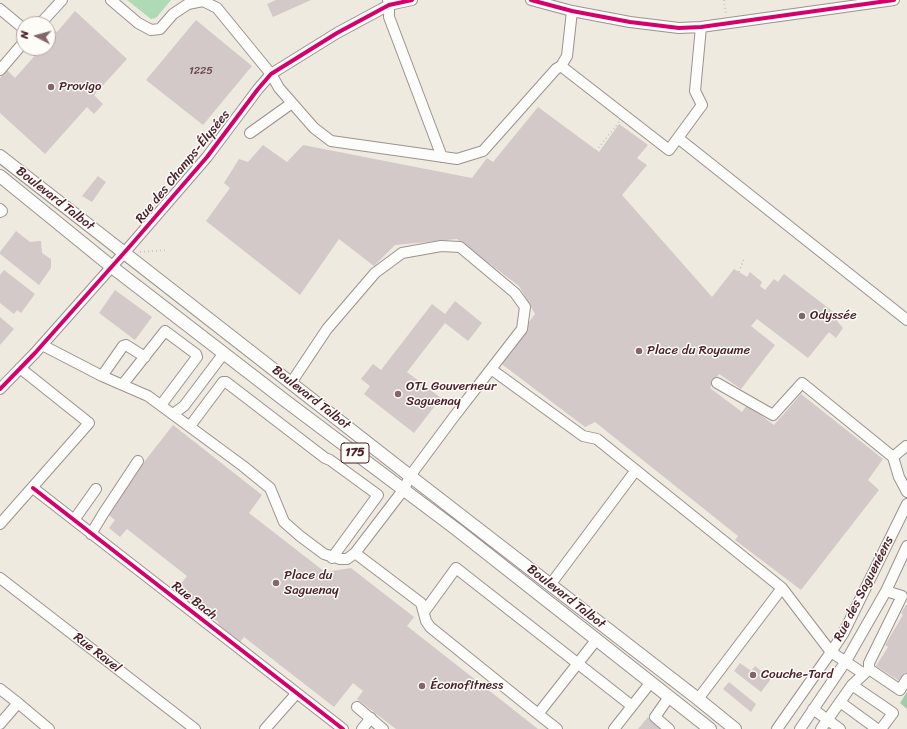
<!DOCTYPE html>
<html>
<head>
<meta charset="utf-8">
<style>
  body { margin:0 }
  #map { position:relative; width:907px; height:729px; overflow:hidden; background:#eeeadf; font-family:Sriracha,sans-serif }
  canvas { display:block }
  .north { position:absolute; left:16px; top:16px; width:40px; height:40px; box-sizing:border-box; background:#fdfcf7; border:1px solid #b5a4a5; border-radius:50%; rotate:276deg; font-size:11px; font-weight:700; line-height:16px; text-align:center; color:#4a1f2b }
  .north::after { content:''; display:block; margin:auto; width:14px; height:18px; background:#83666a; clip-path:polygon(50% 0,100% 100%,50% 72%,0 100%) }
</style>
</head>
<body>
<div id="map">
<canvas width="907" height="729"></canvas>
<div class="north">N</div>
</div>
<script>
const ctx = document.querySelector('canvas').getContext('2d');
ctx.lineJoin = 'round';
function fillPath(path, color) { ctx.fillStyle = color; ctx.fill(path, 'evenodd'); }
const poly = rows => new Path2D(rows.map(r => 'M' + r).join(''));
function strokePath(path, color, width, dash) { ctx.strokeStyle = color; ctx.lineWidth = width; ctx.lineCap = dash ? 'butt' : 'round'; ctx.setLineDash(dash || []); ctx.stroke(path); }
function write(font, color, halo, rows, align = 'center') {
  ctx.font = font + ' Sriracha,sans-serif'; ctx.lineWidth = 3; ctx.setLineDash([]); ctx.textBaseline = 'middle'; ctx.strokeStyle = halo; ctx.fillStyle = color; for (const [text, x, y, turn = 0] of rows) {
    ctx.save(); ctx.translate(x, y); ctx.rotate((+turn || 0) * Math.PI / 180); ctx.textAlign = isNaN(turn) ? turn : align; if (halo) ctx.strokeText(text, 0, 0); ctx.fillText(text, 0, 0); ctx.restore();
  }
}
const green = poly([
  [127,0,171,0,156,18,151,19]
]);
const forest = poly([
  [907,692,907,709,900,703]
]);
const building = poly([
  [276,0,311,0,273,17,267,4],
  [75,11,127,59,94,95,103,104,94,114,87,107,45,154,0,113,0,78,7,70,15,78,38,52,34,48,48,48,48,33,52,28,57,32],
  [196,20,252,66,203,125,146,80],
  [538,107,599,152,619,124,648,145,637,158,647,165,622,195,712,297,734,269,747,277,750,272,762,282,760,286,765,290,774,279,778,282,784,274,840,317,837,321,843,328,836,338,829,332,808,358,757,319,751,326,775,345,741,389,719,374,710,388,742,412,747,405,774,425,801,394,883,459,868,480,879,490,801,590,735,540,738,536,595,422,585,427,499,362,535,314,519,286,457,239,395,245,374,266,339,239,300,295,206,221,230,188,224,183,239,159,248,162,263,145,287,162,303,145,472,178,487,158,493,162],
  [98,176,106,182,92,202,82,196],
  [16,231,30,242,41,241,42,253,51,259,51,268,39,285,0,254,0,252],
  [4,270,35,294,21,313,17,310,14,314,0,303,0,275],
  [115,290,152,317,135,340,99,313],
  [455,301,482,323,468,341,445,323,407,372,441,398,414,433,364,394,370,386,361,379,373,364,381,370,432,304,445,314],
  [0,317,14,329,0,345],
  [173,425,262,495,249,513,325,572,351,568,414,617,407,626,538,729,396,729,357,699,363,691,353,683,334,707,244,637,240,642,219,625,218,622,177,589,187,576,127,529,120,537,109,528,115,520,105,512],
  [907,604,907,673,901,682,876,666,888,647,885,645,903,615,901,613],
  [740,663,751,671,755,666,771,679,761,692,734,671],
  [729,682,756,704,751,712,723,689],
  [648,717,663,729,638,729]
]);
const path = poly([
  [724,0,726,16],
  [596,151,619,122],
  [140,252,166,250],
  [739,272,744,259]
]);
const minor = poly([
  [111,0,138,23,151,30,160,29,173,14,188,4,203,1,217,8,271,74,279,88,314,128,331,141,423,154,457,159,483,151,556,69,561,66],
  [388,0,389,5,389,17,442,157],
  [531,0,572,11,630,22,679,28,701,27,894,0],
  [0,9,24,29],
  [572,11,567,56,561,66,669,150,702,105,695,91,701,27],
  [40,24,62,0],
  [0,70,24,42],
  [250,133,292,103],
  [678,138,907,320],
  [0,209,2,211,0,212],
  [42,345,102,376,148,396,243,466,270,488,284,522,300,536,324,554,340,559,347,559,355,553,404,489,410,476,453,418,491,369,522,329,525,307,515,293,460,247,441,246,402,253,375,273,327,329,291,383],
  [491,369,583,436,597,439,782,588,831,652,864,674,852,685,821,729],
  [102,376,123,346,126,345,145,357],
  [717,383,773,415,802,383,893,457,899,477,907,492],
  [123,384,165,331,196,354,197,357,161,405],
  [0,389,35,353,131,245,207,157,258,89,271,74,337,33,389,5,412,0],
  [173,414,184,406,224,353],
  [190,426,223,382,226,382,325,458,330,460,378,495,332,558],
  [893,457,906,446,907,446],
  [33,488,343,729],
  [74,520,96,489],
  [0,524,89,423,20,368],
  [91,534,103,514,138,461],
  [355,553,421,603,426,621,430,627,538,714,597,639],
  [0,578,195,729],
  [550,585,636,470],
  [424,612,456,568,632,706],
  [869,669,869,663,902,596,886,591],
  [864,674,869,669,900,690,907,679],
  [852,685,893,713,881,729],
  [0,689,18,703,49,729],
  [669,697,655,717,669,729],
  [698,699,782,588],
  [840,702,877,729],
  [357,707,383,729],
  [813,709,840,729],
  [538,714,557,729],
  [0,724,18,703],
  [265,729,296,694],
  [362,729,371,718],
  [614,729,651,682],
  [777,729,831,652,843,634,907,504],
  [800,729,846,661,886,591,907,546]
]);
const major = poly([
  [0,156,419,483,698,699,735,729],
  [0,176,112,267,283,399,456,529,710,729]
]);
const cycleway = poly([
  [531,0,572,11,630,22,679,28,701,27,894,0],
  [0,389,35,353,131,245,207,157,258,89,271,74,337,33,389,5,412,0],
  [33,488,343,729]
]);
const markers = [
  [51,87,4,"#83666a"],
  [802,316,4,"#83666a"],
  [639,351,4,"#83666a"],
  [398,394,4,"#83666a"],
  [276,583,4,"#83666a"],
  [753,675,4,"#83666a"],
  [422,686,4,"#83666a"]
];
const numberNames = [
  ["1225",201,71]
];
const shields = [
  [355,453,28]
];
const shieldNames = [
  ["175",355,453]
];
const poiNames = [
  ["Provigo",59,87],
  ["Odyssée",810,316],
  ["Place du Royaume",647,351],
  ["OTL Gouverneur",406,387],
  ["Saguenay",406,402],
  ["Place du",284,576],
  ["Saguenay",284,591],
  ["Couche-Tard",761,675],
  ["Éconofitness",430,686]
];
const streetNames = [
  ["Rue des Champs-Élysées",183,167,-51],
  ["Boulevard Talbot",55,199,38],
  ["Boulevard Talbot",311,398,38],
  ["Rue des Saguenéens",864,589,-63],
  ["Boulevard Talbot",566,597,38],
  ["Rue Bach",194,601,38],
  ["Rue Ravel",97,653,38]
];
fillPath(green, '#aedbb5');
fillPath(forest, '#a1cba9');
fillPath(building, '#d3c9c8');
strokePath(minor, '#9c928f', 12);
strokePath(major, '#9c928f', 14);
strokePath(path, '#c4bfbe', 1.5, [1, 3]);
strokePath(minor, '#fcfcfa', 10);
strokePath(major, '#fcfcfa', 12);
strokePath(cycleway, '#d6006c', 4);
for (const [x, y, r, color] of markers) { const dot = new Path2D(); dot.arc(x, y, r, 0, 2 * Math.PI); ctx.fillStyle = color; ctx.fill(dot); strokePath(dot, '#fdfcf7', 1.5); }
write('11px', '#6c4a52', null, numberNames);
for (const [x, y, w] of shields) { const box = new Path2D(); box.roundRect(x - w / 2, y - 10, w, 20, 3); ctx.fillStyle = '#fdfcf7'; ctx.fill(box); strokePath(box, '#4a1f2b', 1); }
write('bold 12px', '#4a1f2b', null, shieldNames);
write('13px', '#4a1f2b', '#fdfcf7', poiNames, 'left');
write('13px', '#4a1f2b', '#fdfcf7', streetNames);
</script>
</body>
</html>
